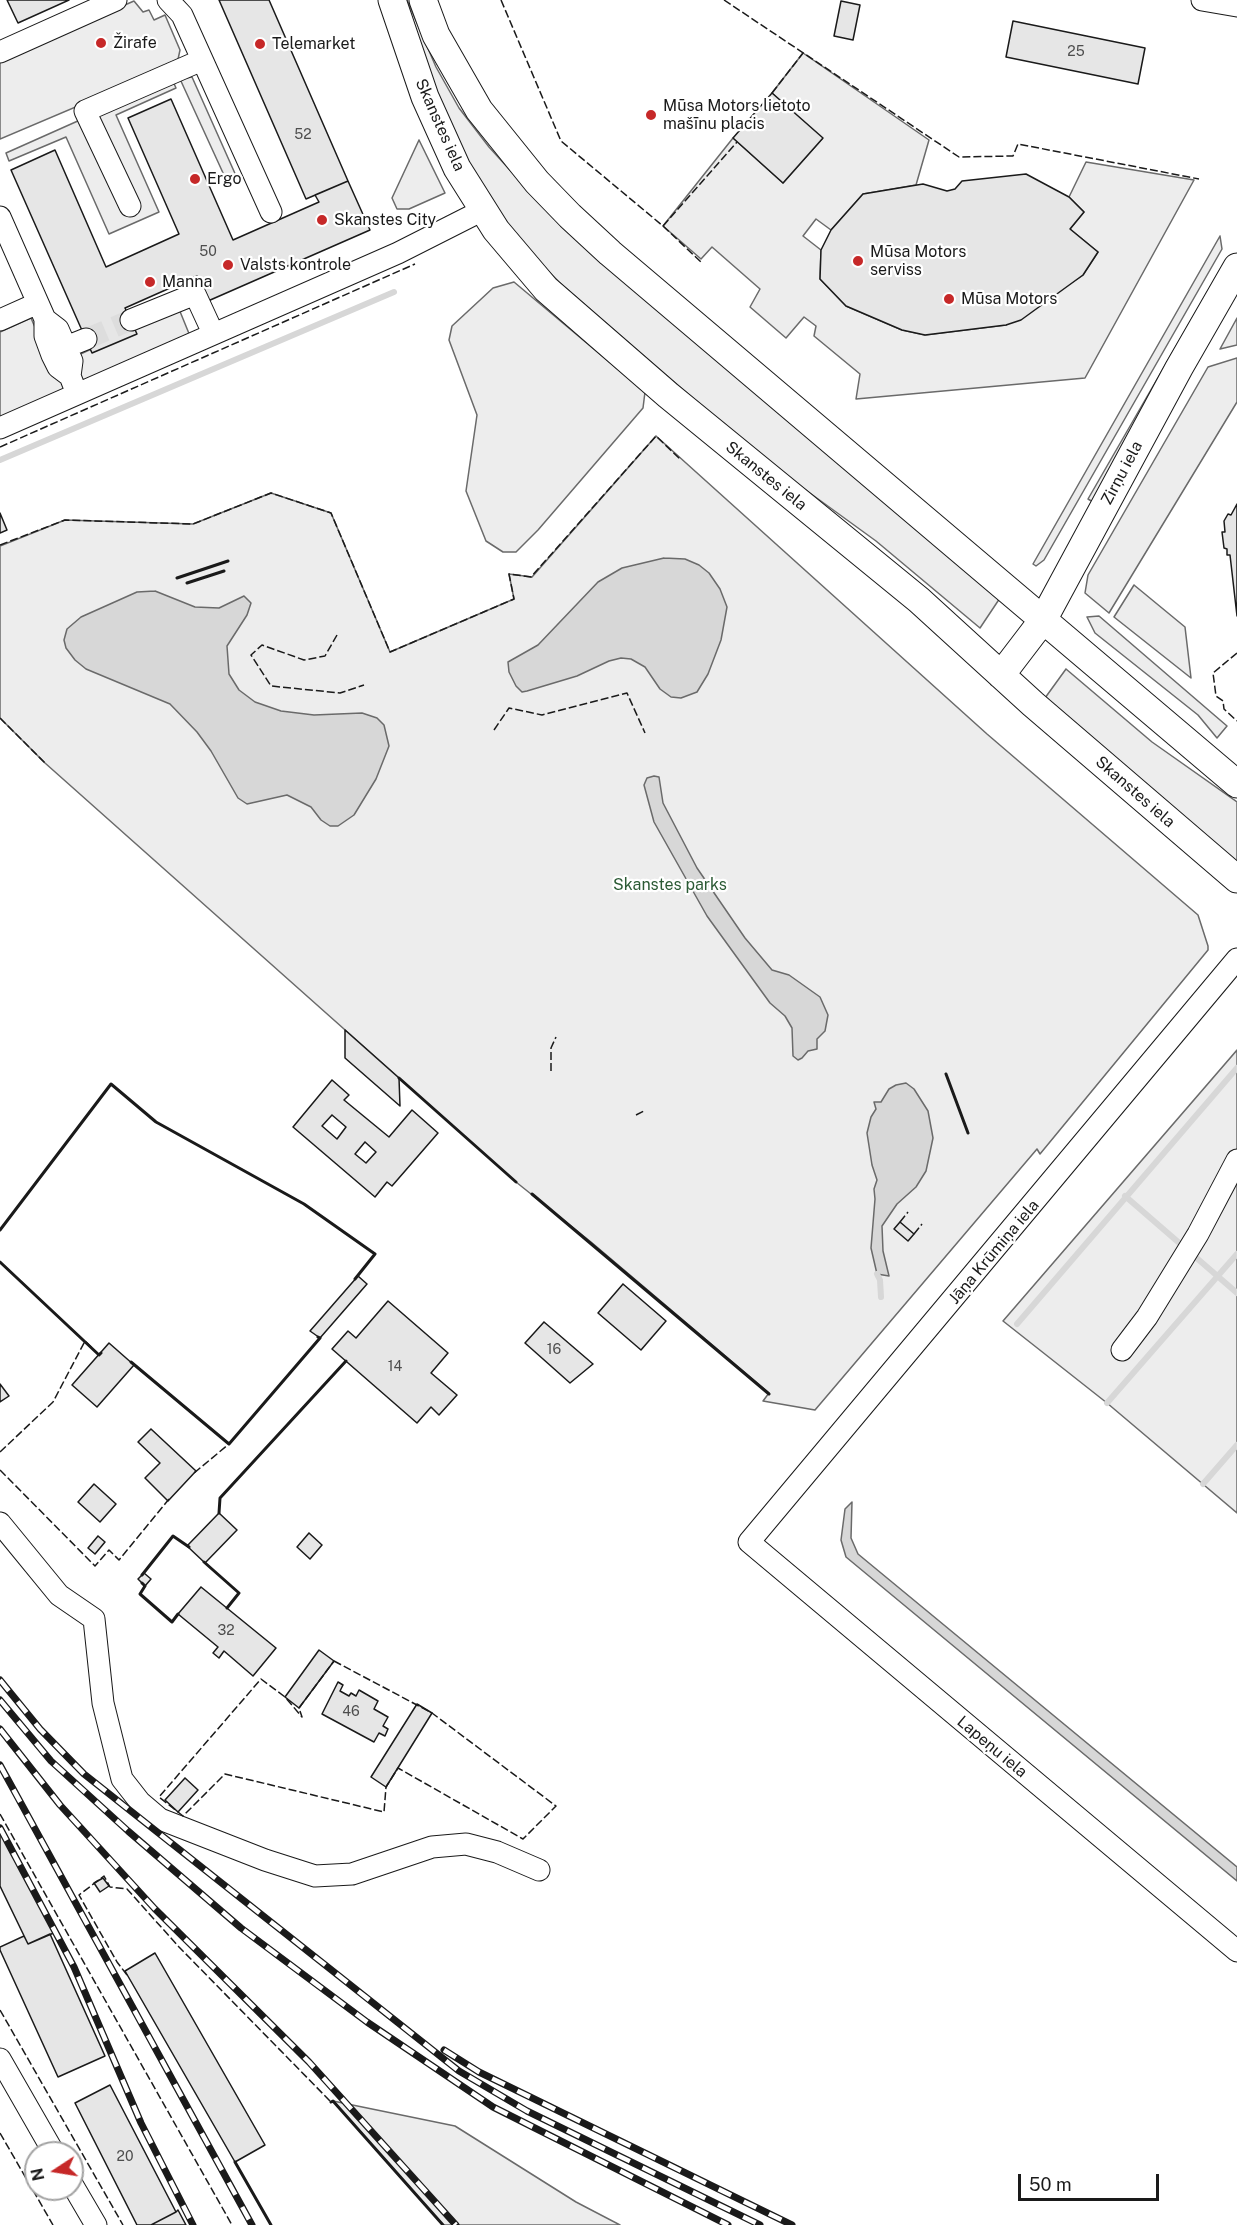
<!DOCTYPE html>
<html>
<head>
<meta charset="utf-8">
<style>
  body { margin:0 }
  #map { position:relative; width:1237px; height:2225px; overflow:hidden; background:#fff; font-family:"Public Sans",sans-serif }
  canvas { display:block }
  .north { position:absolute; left:24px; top:2141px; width:60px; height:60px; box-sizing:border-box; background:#fff; border:2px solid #a3a3a3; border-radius:50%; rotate:258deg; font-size:16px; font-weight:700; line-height:24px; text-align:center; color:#1a1a1a }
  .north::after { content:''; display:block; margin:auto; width:21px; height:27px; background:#c62828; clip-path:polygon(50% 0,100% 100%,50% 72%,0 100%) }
  .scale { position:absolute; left:1018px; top:2174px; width:141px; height:27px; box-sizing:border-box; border:3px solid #1a1a1a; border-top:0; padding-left:8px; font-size:18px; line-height:21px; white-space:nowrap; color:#1a1a1a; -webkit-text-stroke:4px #fff; paint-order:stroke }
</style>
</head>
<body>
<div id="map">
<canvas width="1237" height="2225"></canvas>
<div class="north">N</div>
<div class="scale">50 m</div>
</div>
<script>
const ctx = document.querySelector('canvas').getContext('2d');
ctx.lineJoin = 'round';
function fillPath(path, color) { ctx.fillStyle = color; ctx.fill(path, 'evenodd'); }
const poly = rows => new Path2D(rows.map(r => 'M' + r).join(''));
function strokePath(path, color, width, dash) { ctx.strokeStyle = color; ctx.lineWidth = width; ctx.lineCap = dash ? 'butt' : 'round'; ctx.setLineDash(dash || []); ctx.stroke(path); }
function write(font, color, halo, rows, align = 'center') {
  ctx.font = font + ' "Public Sans",sans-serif'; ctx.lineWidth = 4.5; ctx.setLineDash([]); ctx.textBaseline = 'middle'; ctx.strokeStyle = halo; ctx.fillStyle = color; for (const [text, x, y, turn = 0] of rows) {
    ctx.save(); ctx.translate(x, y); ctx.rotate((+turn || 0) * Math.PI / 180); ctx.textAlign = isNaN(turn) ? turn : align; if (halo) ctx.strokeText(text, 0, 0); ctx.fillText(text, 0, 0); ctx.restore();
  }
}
const built = poly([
  [402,0,407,0,436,67,459,108,489,147,538,201,1000,598,980,628,876,541,763,459,559,282,522,244,483,188,451,130,402,0],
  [134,1,143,12,149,10,154,20,165,15,180,50,177,64,0,139,0,59,134,1],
  [803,53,929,140,916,185,863,194,831,230,816,219,803,236,821,250,820,279,846,306,902,330,925,335,1006,325,1083,275,1098,252,1070,229,1084,212,1069,197,1086,162,1194,180,1085,378,856,399,860,374,814,336,816,326,804,317,786,338,750,307,760,289,712,247,701,259,663,226,733,138,783,183,822,139,772,93,803,53],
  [192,77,237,178,229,186,180,79,192,77],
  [172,79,176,88,116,115,159,212,109,234,66,137,9,161,6,153,172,79],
  [419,140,445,193,409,209,397,209,392,198,419,140],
  [1220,236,1222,249,1044,560,1036,566,1033,564,1220,236],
  [1224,263,1093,502,1088,499,1224,263],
  [514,282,645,392,643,408,538,530,516,552,503,552,486,541,466,491,477,415,449,340,452,326,493,288,514,282],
  [179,309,190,336,0,420,0,332,31,318,52,367,179,309],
  [1237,318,1237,345,1220,349,1237,318],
  [1237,358,1237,402,1109,613,1085,593,1088,575,1208,367,1237,358],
  [656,436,987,734,1198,915,1208,946,1208,950,1040,1154,1037,1149,815,1410,763,1401,769,1393,591,1242,516,1182,45,763,0,718,0,546,65,520,193,524,271,493,331,513,390,652,514,599,509,574,532,577,656,436],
  [1134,585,1185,627,1191,678,1114,617,1134,585],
  [1099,616,1227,726,1217,738,1198,715,1095,633,1087,617,1099,616],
  [1066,669,1152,742,1237,802,1237,863,1045,698,1066,669],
  [1237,1050,1237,1513,1107,1403,1003,1321,1237,1050],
  [333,2101,455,2126,576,2202,620,2225,443,2225,333,2101]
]);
const water = poly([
  [664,558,685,559,699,565,709,573,720,589,727,607,721,640,708,674,697,692,681,698,671,697,660,689,645,667,631,659,621,658,609,661,577,676,527,691,522,692,516,686,509,672,508,662,538,645,598,582,622,568,664,558],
  [155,591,195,607,219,608,244,596,251,603,247,615,227,646,229,674,239,690,255,702,281,711,314,715,362,713,377,718,384,725,389,746,376,779,354,815,338,826,330,826,321,820,311,807,287,795,247,804,238,798,211,751,197,732,170,704,86,669,75,660,66,648,64,640,67,629,81,617,137,592,155,591],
  [654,776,659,777,663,803,697,868,745,938,772,970,789,975,820,997,828,1015,825,1031,817,1039,817,1049,808,1051,802,1058,798,1060,793,1056,792,1028,785,1016,770,1003,707,916,654,822,644,785,647,778,654,776],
  [906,1083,914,1089,928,1111,933,1138,926,1171,916,1187,897,1204,882,1226,883,1251,889,1276,877,1274,871,1248,875,1199,874,1189,877,1180,872,1165,867,1133,871,1117,876,1109,874,1102,881,1102,889,1089,896,1085,906,1083],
  [852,1502,851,1538,858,1554,1237,1867,1237,1881,846,1557,841,1540,845,1509,852,1502]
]);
const stream = poly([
  [0,460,394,292],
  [1125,1196,1237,1293],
  [877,1274,880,1280,881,1297],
  [1017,1324,1237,1068],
  [1107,1403,1237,1254],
  [1203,1484,1237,1445]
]);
const building = poly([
  [7,0,69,0,18,23,7,0],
  [219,0,269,0,348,181,306,199,219,0],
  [841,1,860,5,853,40,834,36,841,1],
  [1013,21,1145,48,1138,84,1006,57,1013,21],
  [772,93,823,138,783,183,733,138,772,93],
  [171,99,233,240,319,202,315,195,348,181,370,230,208,301,197,276,125,308,137,334,92,353,11,170,55,150,106,267,179,234,128,118,171,99],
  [1026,174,1069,197,1084,212,1070,229,1098,252,1083,275,1021,320,1006,325,925,335,902,330,846,306,820,279,821,250,831,230,863,194,923,184,947,191,955,189,962,181,1026,174],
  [1237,504,1237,616,1230,555,1227,555,1227,549,1224,548,1222,532,1225,532,1224,521,1228,514,1231,515,1237,504],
  [0,513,7,530,0,533,0,513],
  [345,1030,399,1078,400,1106,345,1058,345,1030],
  [332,1080,349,1095,344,1100,389,1137,412,1110,438,1133,392,1186,387,1182,375,1197,293,1127,332,1080],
  [332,1115,346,1127,337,1139,322,1126,332,1115],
  [365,1142,376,1152,366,1163,355,1154,365,1142],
  [900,1222,914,1234,908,1241,894,1229,900,1222],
  [358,1276,367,1284,320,1338,310,1331,358,1276],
  [623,1284,666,1321,641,1350,598,1313,623,1284],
  [388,1301,448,1353,431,1373,457,1395,439,1415,431,1407,417,1423,332,1349,348,1331,356,1338,388,1301],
  [544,1322,593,1364,570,1383,525,1343,544,1322],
  [109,1343,134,1365,97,1407,72,1385,109,1343],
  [0,1384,9,1396,0,1402,0,1384],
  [151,1429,196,1471,168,1501,145,1478,160,1463,138,1442,151,1429],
  [94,1484,116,1504,100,1522,78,1502,94,1484],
  [219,1513,237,1530,205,1563,187,1546,219,1513],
  [309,1533,322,1545,310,1559,297,1547,309,1533],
  [98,1536,105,1542,95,1554,88,1548,98,1536],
  [144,1573,151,1579,145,1586,138,1579,144,1573],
  [201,1587,276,1648,253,1676,224,1651,219,1658,213,1653,218,1647,178,1614,201,1587],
  [319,1650,334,1661,299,1708,285,1697,319,1650],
  [338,1682,343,1685,340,1691,349,1696,351,1693,356,1696,359,1690,378,1701,374,1709,388,1717,383,1726,388,1729,385,1736,379,1733,374,1742,322,1714,338,1682],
  [417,1704,432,1713,386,1787,371,1777,417,1704],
  [185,1778,198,1790,178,1812,165,1800,185,1778],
  [0,1829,56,1932,28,1944,0,1886,0,1829],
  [103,1878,109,1886,100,1892,94,1883,103,1878],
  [50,1934,105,2056,58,2077,0,1950,0,1947,24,1936,28,1944,50,1934],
  [155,1953,265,2145,235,2162,125,1971,155,1953],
  [110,2085,176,2212,151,2225,137,2225,75,2103,110,2085],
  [178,2210,186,2225,151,2225,176,2212,178,2210]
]);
const minorTunnel = poly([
  [86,339,131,320]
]);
const minor = poly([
  [168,0,182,15,271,212],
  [1202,0,1237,6],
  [0,52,116,0],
  [130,206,85,111,202,60],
  [0,217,45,319,45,336,52,355,58,367,70,376,77,394],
  [45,319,58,329,72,361,70,376],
  [0,320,38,303],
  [131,320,195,294,213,333],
  [66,347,86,339],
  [0,428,398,253,483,210],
  [1237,959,749,1542,1237,1951],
  [1122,1350,1147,1317,1198,1234,1237,1160],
  [0,1523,59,1595,94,1619,103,1703,122,1779,140,1802,160,1819,265,1860,315,1876,352,1874,432,1847,466,1844,497,1852,539,1870],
  [0,2059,54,2153],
  [72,2184,96,2225]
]);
const major = poly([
  [392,0,425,97,457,168,496,230,546,289,668,395,919,600,1033,704,1237,879],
  [423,0,436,35,479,110,537,182,570,216,610,253,1237,784],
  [1001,675,1043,620,1179,368,1237,267]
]);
const rail = poly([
  [0,1680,40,1729,84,1774,459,2071,527,2111,760,2225],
  [0,1700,51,1761,128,1831,241,1928,367,2022,493,2107,728,2225],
  [0,1729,60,1805,155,1909,309,2062,456,2225],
  [0,1765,252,2225],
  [0,1828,74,1967,141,2123,193,2225],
  [444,2050,479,2072,792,2225]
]);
const fence = poly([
  [501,0,561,141,663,226,702,263],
  [724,0,959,157,1013,156,1018,144,1199,179],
  [772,93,803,53],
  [663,226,737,142],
  [0,447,415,264],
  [0,545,65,520,193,524,271,493,331,513,390,652,514,599,509,574,531,577,656,436,680,459],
  [337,635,325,656,304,660,262,645,251,655,271,686,340,693,364,685],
  [1237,653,1213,673,1216,696,1223,701,1224,709,1237,721],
  [0,718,45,763],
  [494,730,509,708,542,715,627,693,645,733],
  [551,1071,551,1048,556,1037],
  [636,1115,644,1111],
  [900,1222,908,1212],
  [914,1234,922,1224],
  [131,1362,229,1444,194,1473],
  [0,1452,53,1402,85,1341,99,1355,101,1353],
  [0,1470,95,1566,109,1550,119,1560,169,1499],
  [334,1661,432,1713,556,1806,523,1839,398,1768,386,1787,384,1812,225,1774,183,1816,159,1797,261,1679,285,1697,302,1717,299,1708,334,1661],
  [0,1814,232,2225],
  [127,1975,117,1962,79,1895,104,1876,110,1887,127,1889,179,1947,331,2102],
  [0,2010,123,2225],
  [0,2133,53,2225]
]);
const wall = poly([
  [177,578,228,561],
  [187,583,224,571],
  [946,1074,968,1133],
  [399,1078,516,1182],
  [532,1194,769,1394],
  [0,1230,111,1084,156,1122,304,1204,375,1254,355,1279],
  [0,1262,99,1355,101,1353],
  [131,1362,229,1444,320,1338,318,1337],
  [219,1513,220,1498,346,1361],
  [204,1562,239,1593,227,1608],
  [142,1575,173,1536,189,1547],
  [142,1583,145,1586,140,1594,172,1622,178,1614],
  [331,2102,333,2101,443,2225],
  [235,2162,271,2225]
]);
const markers = [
  [101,43,6,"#c62828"],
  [260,44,6,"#c62828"],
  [651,115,6,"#c62828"],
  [195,179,6,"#c62828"],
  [322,220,6,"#c62828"],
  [858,261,6,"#c62828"],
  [228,265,6,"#c62828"],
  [150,282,6,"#c62828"],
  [949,299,6,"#c62828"]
];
const numberNames = [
  ["25",1076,52],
  ["52",303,135],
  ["50",208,252],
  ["16",554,1350],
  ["14",395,1367],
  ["32",226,1631],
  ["46",351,1712],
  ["20",125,2157]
];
const poiNames = [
  ["Žirafe",113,43],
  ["Telemarket",272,44],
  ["Mūsa Motors lietoto",663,106],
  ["mašīnu placis",663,124],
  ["Ergo",207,179],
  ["Skanstes City",334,220],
  ["Mūsa Motors",870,252],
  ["serviss",870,270],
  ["Valsts kontrole",240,265],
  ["Manna",162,282],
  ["Mūsa Motors",961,299]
];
const streetNames = [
  ["Skanstes iela",440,125,66],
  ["Zirņu iela",1122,473,-62],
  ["Skanstes iela",766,476,39],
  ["Skanstes iela",1135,792,41],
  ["Jāņa Krūmiņa iela",994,1252,-50],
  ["Lapeņu iela",992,1747,40]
];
const parkNames = [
  ["Skanstes parks",670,885]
];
fillPath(built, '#ededed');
strokePath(built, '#6a6a6a', 1.5);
fillPath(water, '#d7d7d7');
strokePath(water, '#6a6a6a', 1.5);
strokePath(stream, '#d7d7d7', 6);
fillPath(building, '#e6e6e6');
strokePath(building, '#1a1a1a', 1.5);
strokePath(minorTunnel, '#ddd', 21, [21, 10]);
strokePath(minor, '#1a1a1a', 23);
strokePath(major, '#1a1a1a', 29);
strokePath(minor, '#fff', 21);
strokePath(major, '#fff', 27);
strokePath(rail, '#1a1a1a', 7);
strokePath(rail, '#fff', 4.5, [14]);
strokePath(fence, '#1a1a1a', 1.5, [8, 3]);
strokePath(wall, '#1a1a1a', 3);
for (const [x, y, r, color] of markers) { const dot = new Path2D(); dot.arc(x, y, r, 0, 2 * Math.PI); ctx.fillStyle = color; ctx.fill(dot); strokePath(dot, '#fff', 2); }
write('14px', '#4d4d4d', null, numberNames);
write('16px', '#1a1a1a', '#fff', poiNames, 'left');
write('16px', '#1a1a1a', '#fff', streetNames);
write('16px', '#2b5a34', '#fff', parkNames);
</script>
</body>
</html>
